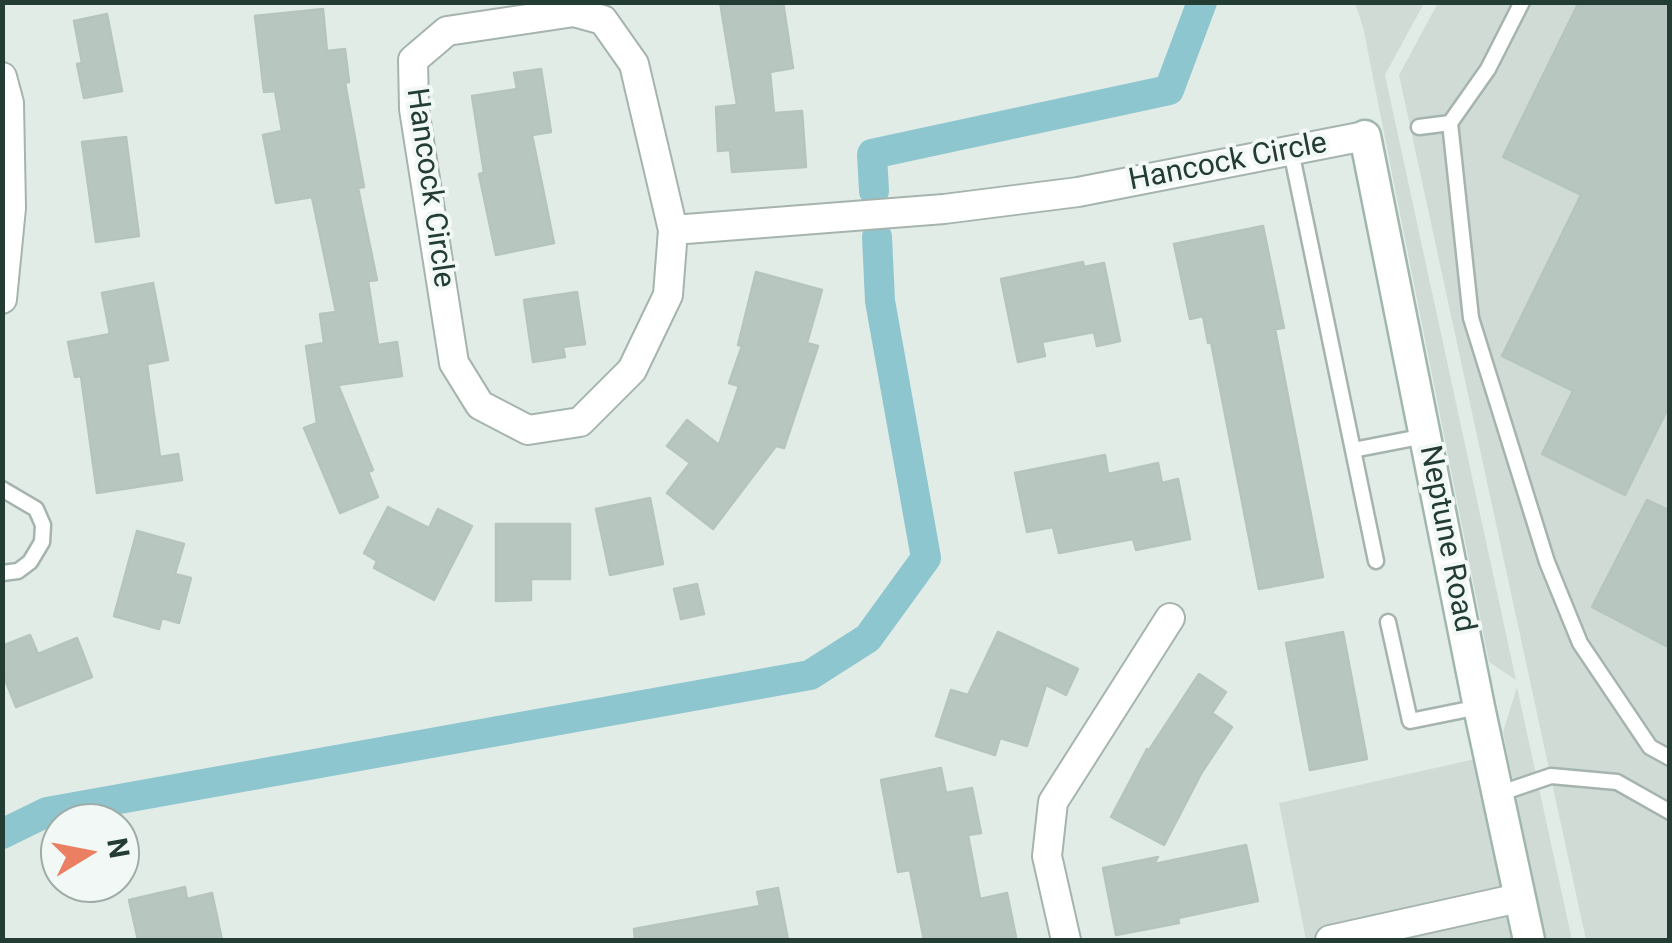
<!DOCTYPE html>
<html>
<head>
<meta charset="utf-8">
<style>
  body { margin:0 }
  #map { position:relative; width:1672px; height:943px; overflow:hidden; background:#e2ece7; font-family:Roboto,sans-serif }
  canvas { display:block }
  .frame { position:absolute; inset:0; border:5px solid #233c34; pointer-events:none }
  .north { position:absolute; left:40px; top:803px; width:100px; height:100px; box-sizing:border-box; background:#f2f8f5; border:2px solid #9fada8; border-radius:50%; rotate:80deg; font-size:28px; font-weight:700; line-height:40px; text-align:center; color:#233c34 }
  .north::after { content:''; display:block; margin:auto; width:35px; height:45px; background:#ea7f61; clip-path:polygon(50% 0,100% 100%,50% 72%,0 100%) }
</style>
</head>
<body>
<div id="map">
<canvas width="1672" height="943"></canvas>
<div class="frame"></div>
<div class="north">N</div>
</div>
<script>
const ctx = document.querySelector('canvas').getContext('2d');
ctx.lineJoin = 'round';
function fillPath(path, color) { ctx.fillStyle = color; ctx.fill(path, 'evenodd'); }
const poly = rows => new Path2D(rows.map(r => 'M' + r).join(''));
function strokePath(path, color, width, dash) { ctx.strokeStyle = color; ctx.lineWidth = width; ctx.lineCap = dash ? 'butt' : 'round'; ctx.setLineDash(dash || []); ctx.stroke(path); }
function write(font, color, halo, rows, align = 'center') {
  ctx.font = font + ' Roboto,sans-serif'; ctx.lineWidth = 8; ctx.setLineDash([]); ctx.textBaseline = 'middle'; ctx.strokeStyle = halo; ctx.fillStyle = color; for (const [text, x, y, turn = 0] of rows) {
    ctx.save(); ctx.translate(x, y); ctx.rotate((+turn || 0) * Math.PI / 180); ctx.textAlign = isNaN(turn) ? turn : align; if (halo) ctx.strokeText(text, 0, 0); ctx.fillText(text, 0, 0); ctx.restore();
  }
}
const built = poly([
  [1355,3,1424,3,1385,75,1516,680,1489,662,1363,27],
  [1438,3,1669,3,1669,940,1586,940,1399,75],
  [1517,687,1572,940,1545,940,1503,732],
  [1475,759,1512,940,1306,940,1279,803]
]);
const canal = poly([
  [874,191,872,154,1169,90,1202,2],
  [2,834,47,812,810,675,868,638,926,558,880,301,877,237]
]);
const building = poly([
  [720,2,783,2,793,68,770,72,774,113,802,111,806,167,732,172,730,150,718,151,716,107,737,105,720,2],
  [1579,2,1670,2,1670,404,1625,495,1542,454,1573,391,1502,356,1581,195,1503,157,1579,2],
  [323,9,327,51,345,49,349,82,345,83,364,187,358,188,377,280,368,281,378,345,397,342,402,376,338,385,373,470,368,472,378,497,340,513,304,428,317,423,306,346,324,343,320,314,336,312,312,197,276,203,263,135,282,131,275,91,264,92,255,16,323,9],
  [107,14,122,91,84,98,77,64,82,63,74,21,107,14],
  [541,69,551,132,532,135,554,243,496,255,479,174,484,173,472,96,517,89,514,73,541,69],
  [126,137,139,236,96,242,82,142,126,137],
  [1263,226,1284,328,1275,329,1323,577,1259,589,1211,342,1208,343,1203,316,1190,319,1174,244,1263,226],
  [1083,262,1084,267,1104,263,1120,341,1097,346,1094,332,1042,342,1045,356,1018,362,1001,279,1083,262],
  [756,272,822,290,807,343,818,346,784,448,776,446,713,529,667,493,690,463,667,446,687,420,719,445,739,386,729,383,742,346,738,345,756,272],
  [153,283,168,360,147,364,160,457,178,454,182,480,97,493,81,376,75,377,68,342,110,334,102,293,153,283],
  [577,292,585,344,563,347,565,357,533,362,524,300,577,292],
  [1105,455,1108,474,1158,463,1162,483,1178,479,1190,539,1136,550,1133,539,1059,553,1053,527,1027,532,1015,473,1105,455],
  [650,498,663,564,610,575,596,509,650,498],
  [1647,500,1670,511,1670,648,1592,607,1647,500],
  [388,507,429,528,438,509,472,526,434,600,374,568,377,561,364,553,388,507],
  [496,524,570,524,570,579,531,579,531,600,496,601,496,524],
  [137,531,184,544,175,574,191,578,179,623,162,618,159,629,114,616,137,531],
  [697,584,704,614,681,619,674,589,697,584],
  [998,632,1078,669,1066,695,1046,685,1027,746,1000,738,995,755,936,736,951,690,968,695,998,632],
  [1343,632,1367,759,1310,770,1286,643,1343,632],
  [30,635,38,654,77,638,92,677,16,707,2,672,2,646,30,635],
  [1199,674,1226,692,1212,713,1232,727,1202,772,1164,845,1111,817,1147,749,1149,750,1199,674],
  [941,768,946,793,972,788,981,833,968,835,980,899,1007,893,1016,937,998,940,924,940,910,870,898,872,881,780,941,768],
  [1246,845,1258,901,1178,918,1179,923,1116,935,1103,868,1158,857,1154,864,1246,845],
  [185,887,187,899,212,893,222,940,138,940,129,900,185,887],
  [778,888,788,940,635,940,634,929,760,906,757,892,778,888]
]);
const lane = poly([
  [1450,123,1471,318,1547,562,1580,643,1650,747,1670,758],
  [1419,127,1450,123,1488,69,1522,2],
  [1291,151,1376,561],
  [1353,450,1425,436],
  [2,489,36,509,43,525,42,542,30,562,18,571,2,573],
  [1388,622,1410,721,1479,707],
  [1498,794,1551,776,1617,782,1670,812]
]);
const street = poly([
  [574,12,603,20,634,64,673,230,668,295,632,370,580,422,528,430,480,405,454,363,414,109,413,60,447,31,574,12],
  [2,77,9,103,11,208,2,299],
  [673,230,944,209,1078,192,1365,136],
  [1066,940,1047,856,1053,802,1170,618],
  [1330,940,1519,898]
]);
const secondary = poly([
  [1365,136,1479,707,1529,940]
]);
const streetNames = [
  ["Hancock Circle",1228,163,-11],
  ["Hancock Circle",429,188,82],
  ["Neptune Road",1446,539,79]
];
fillPath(built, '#d0dbd6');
strokePath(canal, '#8dc6ce', 30);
fillPath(building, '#b8c6c0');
strokePath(building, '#b5c5be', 2.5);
strokePath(lane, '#a5b4ae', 19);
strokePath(street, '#a5b4ae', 32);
strokePath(secondary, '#a1b7ae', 35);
strokePath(lane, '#fff', 14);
strokePath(street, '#fff', 28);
strokePath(secondary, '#fff', 30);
write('30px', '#233c34', '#f2f8f5', streetNames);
</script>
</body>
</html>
